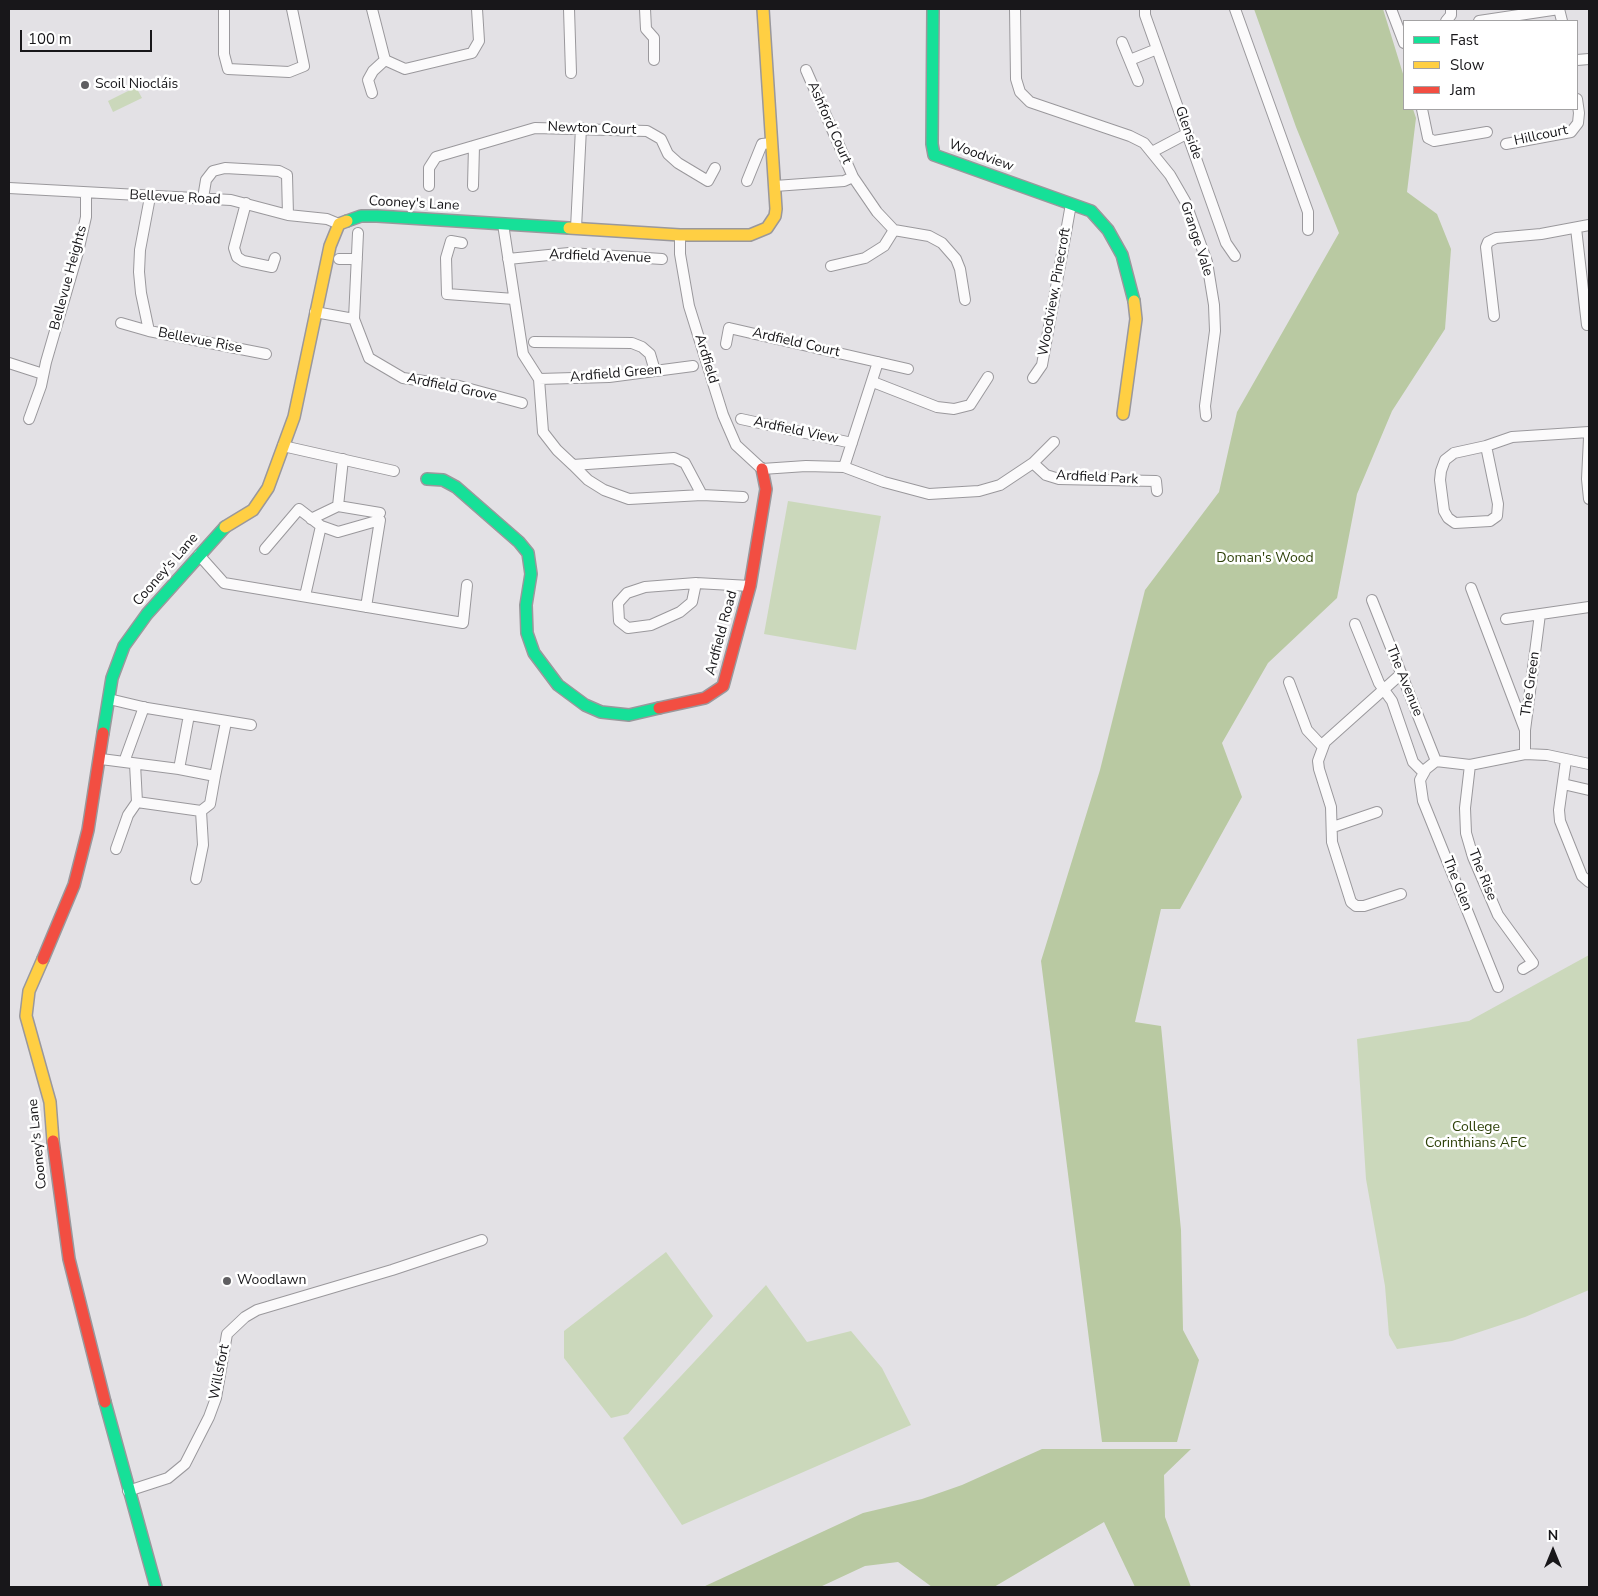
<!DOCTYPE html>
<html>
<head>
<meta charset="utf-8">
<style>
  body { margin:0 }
  #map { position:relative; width:1598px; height:1596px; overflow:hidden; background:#e3e1e5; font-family:"Nunito Sans",sans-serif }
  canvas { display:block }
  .frame { position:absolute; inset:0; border:10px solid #18171a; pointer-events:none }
  .legend { position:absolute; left:1403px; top:20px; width:175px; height:90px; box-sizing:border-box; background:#fff; border:1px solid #a3a2a3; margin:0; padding:6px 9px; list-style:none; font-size:15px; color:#18171a }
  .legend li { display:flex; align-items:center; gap:10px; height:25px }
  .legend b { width:25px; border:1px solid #a3a2a3 }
  .north { position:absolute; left:1528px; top:1526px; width:50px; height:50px; -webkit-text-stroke:4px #fff; paint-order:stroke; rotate:0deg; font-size:14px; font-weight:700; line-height:20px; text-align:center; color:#18171a }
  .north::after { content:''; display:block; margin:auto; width:18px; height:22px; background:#18171a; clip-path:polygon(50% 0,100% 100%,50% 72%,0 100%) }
  .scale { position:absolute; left:20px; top:30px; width:132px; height:22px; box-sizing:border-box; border:2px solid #18171a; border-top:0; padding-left:6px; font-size:15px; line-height:18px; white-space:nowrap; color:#18171a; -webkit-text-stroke:4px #fff; paint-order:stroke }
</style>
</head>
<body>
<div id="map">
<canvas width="1598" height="1596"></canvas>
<div class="frame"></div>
<ul class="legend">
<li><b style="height:6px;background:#16e098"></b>Fast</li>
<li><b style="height:6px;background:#ffcf43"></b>Slow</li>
<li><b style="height:6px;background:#f24e42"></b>Jam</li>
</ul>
<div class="north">N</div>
<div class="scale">100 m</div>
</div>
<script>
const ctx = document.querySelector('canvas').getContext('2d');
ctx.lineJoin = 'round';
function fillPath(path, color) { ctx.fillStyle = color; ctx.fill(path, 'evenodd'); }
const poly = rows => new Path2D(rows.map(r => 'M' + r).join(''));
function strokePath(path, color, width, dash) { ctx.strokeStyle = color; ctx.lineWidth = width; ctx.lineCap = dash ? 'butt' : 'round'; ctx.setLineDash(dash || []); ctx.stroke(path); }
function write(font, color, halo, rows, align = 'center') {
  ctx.font = font + ' "Nunito Sans",sans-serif'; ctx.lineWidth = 5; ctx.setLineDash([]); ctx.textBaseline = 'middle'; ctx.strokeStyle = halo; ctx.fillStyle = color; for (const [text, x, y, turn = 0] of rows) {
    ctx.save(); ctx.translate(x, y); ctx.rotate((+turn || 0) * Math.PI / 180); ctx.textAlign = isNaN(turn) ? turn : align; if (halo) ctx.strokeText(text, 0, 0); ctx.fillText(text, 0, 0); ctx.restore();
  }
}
const green = poly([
  [136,87,142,98,113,112,108,101],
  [788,501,881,516,856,650,764,634],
  [1589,955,1589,1290,1525,1317,1452,1341,1397,1349,1389,1335,1385,1286,1366,1179,1357,1039,1469,1021],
  [666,1252,713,1316,628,1414,611,1418,564,1358,564,1331],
  [766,1285,807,1342,851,1331,882,1368,911,1425,682,1525,623,1438]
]);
const forest = poly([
  [1254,9,1383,9,1404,77,1404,109,1413,109,1416,118,1407,192,1437,214,1451,249,1445,329,1392,411,1357,494,1337,598,1268,663,1222,743,1242,797,1180,909,1161,909,1135,1022,1161,1026,1181,1230,1183,1330,1199,1360,1177,1442,1102,1442,1041,961,1100,770,1145,590,1219,492,1237,412,1339,233,1296,127],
  [1042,1449,1191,1449,1164,1475,1165,1517,1191,1587,1135,1587,1104,1522,994,1587,932,1587,898,1562,865,1566,820,1587,703,1587,863,1513,922,1499,962,1485]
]);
const street = poly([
  [224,9,224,54,228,69,289,72,304,66,292,9],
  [372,9,385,60,405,69,472,53,479,41,477,9],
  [569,9,571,73],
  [645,9,646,29,654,38,654,60],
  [1015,9,1016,79,1020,92,1030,102,1130,136,1144,143,1170,175,1185,201,1207,262,1214,305,1215,331,1205,406,1206,416],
  [1145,9,1145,15,1226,243,1235,256],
  [1235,9,1308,212,1308,230],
  [1391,9,1404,43],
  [1559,9,1562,21],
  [1446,21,1451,15,1451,9],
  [1479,21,1559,9],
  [1122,42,1138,81],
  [1130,60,1157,49],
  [1577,60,1589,59],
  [372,93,368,80,373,71,385,60],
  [1422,109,1428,138,1434,141,1487,132],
  [1506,144,1571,132,1578,123,1579,113,1577,99],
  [1152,152,1188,133],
  [747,181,762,144,772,143],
  [429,186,429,168,436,157,535,128,647,131,661,139,668,154,678,163,708,181,715,168],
  [473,186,474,146],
  [775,186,844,181,853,177,806,70],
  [9,188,231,200,288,215,327,219,339,224],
  [150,197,140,250,139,272,141,293,149,331,266,354],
  [203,198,206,180,213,171,225,168,279,171,287,175,288,215],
  [246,203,234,248,237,257,243,261,272,267,275,258],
  [503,224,523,354,539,379,543,432,557,450,573,465,674,458,685,463,702,495,743,497],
  [576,228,581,128],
  [1576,228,1587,325],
  [894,230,929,236,942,243,956,259,960,269,965,300],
  [358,233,354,319,369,358,403,378,459,386,522,403],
  [680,235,680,254,689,306,723,415,736,445,762,469,806,466,844,467,878,362],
  [462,243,451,241,446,258,447,294,514,299],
  [339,259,357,259],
  [508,259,569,253,662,259],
  [831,266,865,258,884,246,894,230,877,212,853,177],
  [315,312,354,319],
  [1494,316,1486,247,1488,242,1496,238,1541,234,1589,225],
  [121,323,149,331],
  [534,342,632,343,642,347,650,354,655,371],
  [726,344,729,328,908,369],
  [9,363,43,374],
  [1033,378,1042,365,1071,204],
  [539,379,609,377,693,366],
  [873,382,937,407,954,409,970,405,988,377],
  [29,419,41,386,46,362,78,252,86,217,86,193],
  [741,419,852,443],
  [1589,438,1587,479,1589,499],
  [283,446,394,471],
  [1486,446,1498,504,1497,516,1490,521,1455,523,1448,518,1444,511,1440,480,1441,471,1445,460,1454,453,1486,446],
  [1486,446,1512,437,1589,432],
  [1033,463,1046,475,1059,479,1156,481,1157,491],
  [573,465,588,480,604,490,629,499,702,495],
  [844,467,884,482,929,494,979,491,1000,485,1033,463,1054,442],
  [338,506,380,513],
  [311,519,338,506,343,459],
  [265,549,299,509,321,526,338,532,380,520,366,607],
  [199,555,224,583,463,623,467,585],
  [696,583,692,602,680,612,651,625,628,628,619,621,618,603,627,593,645,587,696,583,750,586],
  [1471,588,1525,730],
  [305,596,321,526],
  [1372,600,1436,761],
  [1506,619,1589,607],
  [1355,624,1379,683,1392,701,1413,762,1424,773],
  [1289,682,1307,730,1323,747],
  [109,699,147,708,251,725],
  [189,715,179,769,215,776,226,722],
  [1525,754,1525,730,1540,614],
  [101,759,179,769],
  [1566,760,1559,810,1560,821,1582,876,1589,882],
  [124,762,144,707],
  [135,764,137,802,201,811,210,804,215,776],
  [1470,765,1465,808,1466,833,1473,857,1498,915,1533,963,1523,969],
  [1563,784,1589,790],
  [1333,827,1377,812],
  [116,849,128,815,137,802],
  [196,879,203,845,201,811],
  [1401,894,1364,906,1356,906,1351,902,1332,842,1331,807,1319,769,1318,761,1325,742,1401,674],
  [1498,987,1423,801,1420,780,1426,769,1436,761,1470,765,1525,754,1547,755,1589,764],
  [128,1491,168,1478,185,1464,209,1417,216,1398,227,1334,245,1317,257,1310,392,1270,482,1240]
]);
const fast = poly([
  [933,9,932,144,934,155,1091,211,1108,230,1122,255,1134,301],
  [347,221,361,216,377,216,569,228],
  [427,479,443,480,456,487,519,542,528,553,531,574,526,605,527,633,534,653,558,685,585,705,601,712,629,715,659,708],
  [103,733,112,678,124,646,147,614,225,527],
  [105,1402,156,1587]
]);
const slow = poly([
  [569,228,680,235,750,235,767,228,775,216,776,209,763,9],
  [1123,414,1136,319,1134,301],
  [225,527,253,510,268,488,294,417,330,246,339,224,347,221],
  [43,959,29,991,26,1016,50,1102,53,1141]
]);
const jam = poly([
  [659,708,705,698,723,686,750,586,766,489,762,469],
  [43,959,74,885,88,830,103,733],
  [53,1141,69,1259,105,1402]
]);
const markers = [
  [85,85,5,"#5f5e61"],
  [227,1281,5,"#5f5e61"]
];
const poiNames = [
  ["Scoil Niocláis",95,85],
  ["Woodlawn",237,1281]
];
const streetNames = [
  ["Ashford Court",829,123,66],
  ["Newton Court",592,129,2],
  ["Glenside",1188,133,70],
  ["Hillcourt",1541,136,-12],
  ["Woodview",981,156,20],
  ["Bellevue Road",175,198,3],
  ["Cooney's Lane",414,204,3],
  ["Grange Vale",1196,239,72],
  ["Ardfield Avenue",600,257,2],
  ["Bellevue Heights",69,278,-75],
  ["Woodview, Pinecroft",1055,292,-80],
  ["Bellevue Rise",200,341,11],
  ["Ardfield Court",796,343,13],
  ["Ardfield",706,359,73],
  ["Ardfield Green",616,374,-5],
  ["Ardfield Grove",452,388,12],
  ["Ardfield View",796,431,12],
  ["Ardfield Park",1097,478,3],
  ["Cooney's Lane",166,570,-49],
  ["Ardfield Road",722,633,-75],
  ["The Avenue",1404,681,68],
  ["The Green",1531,684,-82],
  ["The Rise",1482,875,68],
  ["The Glen",1457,884,68],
  ["Cooney's Lane",38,1144,-96],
  ["Willsfort",220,1372,-79]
];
const parkNames = [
  ["Doman's Wood",1265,559],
  ["College",1476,1128],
  ["Corinthians AFC",1476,1144]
];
fillPath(green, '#cbd8bb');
fillPath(forest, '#b9c9a2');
strokePath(street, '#9a989c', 12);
strokePath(fast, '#9a989c', 14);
strokePath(slow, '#9a989c', 14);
strokePath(jam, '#9a989c', 14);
strokePath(street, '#fbfafb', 10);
strokePath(fast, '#16e098', 11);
strokePath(slow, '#ffcf43', 11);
strokePath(jam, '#f24e42', 11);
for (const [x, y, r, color] of markers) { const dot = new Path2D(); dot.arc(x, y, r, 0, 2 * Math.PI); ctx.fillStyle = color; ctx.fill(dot); strokePath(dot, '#fff', 2); }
write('14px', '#18171a', '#fff', poiNames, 'left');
write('14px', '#18171a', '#fff', streetNames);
write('14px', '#2d4008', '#fff', parkNames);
</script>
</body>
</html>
